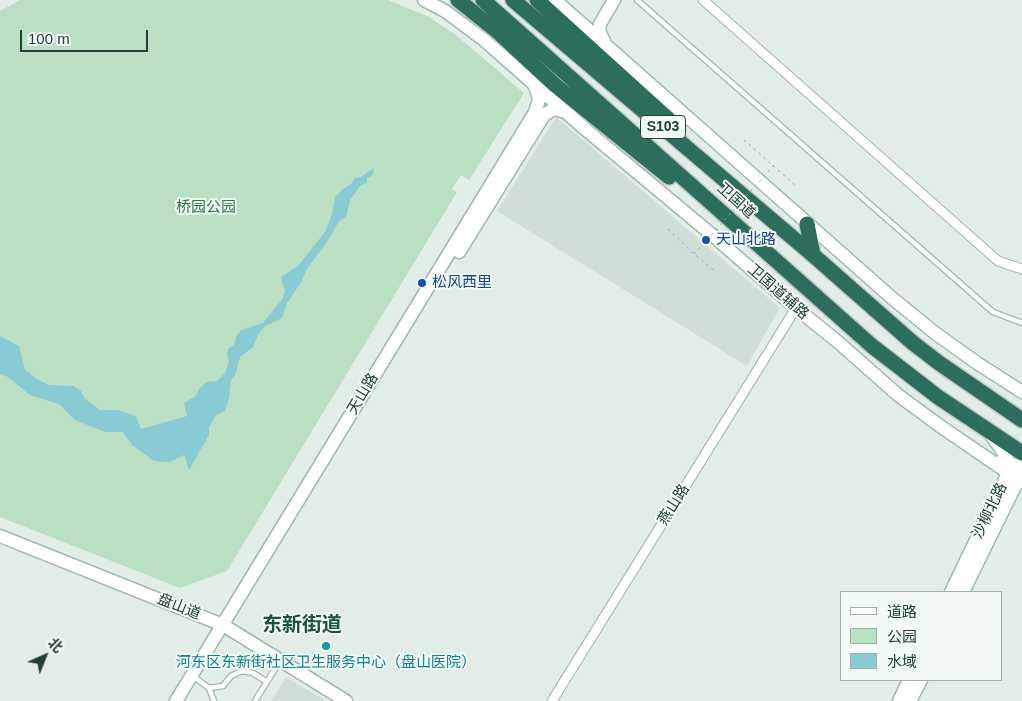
<!DOCTYPE html>
<html>
<head>
<meta charset="utf-8">
<style>
  body { margin:0 }
  #map { position:relative; width:1022px; height:701px; overflow:hidden; background:#e2ede8; font-family:Helvetica,"Noto Sans SC",sans-serif }
  canvas { display:block }
  .legend { position:absolute; left:840px; top:591px; width:162px; height:90px; box-sizing:border-box; background:#f3f9f6; border:1px solid #9fafa9; margin:0; padding:6px 9px; list-style:none; font-size:15px; color:#213f36 }
  .legend li { display:flex; align-items:center; gap:10px; height:25px }
  .legend b { width:25px; border:1px solid #9fafa9 }
  .north { position:absolute; left:20px; top:631px; width:50px; height:50px; -webkit-text-stroke:4px #f3f9f6; paint-order:stroke; rotate:44deg; font-size:14px; font-weight:700; line-height:20px; text-align:center; color:#213f36 }
  .north::after { content:''; display:block; margin:auto; width:18px; height:22px; background:#213f36; clip-path:polygon(50% 0,100% 100%,50% 72%,0 100%) }
  .scale { position:absolute; left:20px; top:30px; width:128px; height:22px; box-sizing:border-box; border:2px solid #213f36; border-top:0; padding-left:6px; font-size:15px; line-height:18px; white-space:nowrap; color:#213f36; -webkit-text-stroke:4px #f3f9f6; paint-order:stroke }
</style>
</head>
<body>
<div id="map">
<canvas width="1022" height="701"></canvas>
<ul class="legend">
<li><b style="height:6px;background:#fff"></b>道路</li>
<li><b style="height:14px;background:#bbdfc3"></b>公园</li>
<li><b style="height:14px;background:#88cbd4"></b>水域</li>
</ul>
<div class="north">北</div>
<div class="scale">100 m</div>
</div>
<script>
const ctx = document.querySelector('canvas').getContext('2d');
ctx.lineJoin = 'round';
function fillPath(path, color) { ctx.fillStyle = color; ctx.fill(path, 'evenodd'); }
const poly = rows => new Path2D(rows.map(r => 'M' + r).join(''));
function strokePath(path, color, width, dash) { ctx.strokeStyle = color; ctx.lineWidth = width; ctx.lineCap = dash ? 'butt' : 'round'; ctx.setLineDash(dash || []); ctx.stroke(path); }
function write(font, color, halo, rows, align = 'center') {
  ctx.font = font + ' Helvetica,"Noto Sans SC",sans-serif'; ctx.lineWidth = 4; ctx.setLineDash([]); ctx.textBaseline = 'middle'; ctx.strokeStyle = halo; ctx.fillStyle = color; for (const [text, x, y, turn = 0] of rows) {
    ctx.save(); ctx.translate(x, y); ctx.rotate((+turn || 0) * Math.PI / 180); ctx.textAlign = isNaN(turn) ? turn : align; if (halo) ctx.strokeText(text, 0, 0); ctx.fillText(text, 0, 0); ctx.restore();
  }
}
const built = poly([
  [556,117,780,308,747,366,497,211],
  [286,677,326,701,271,701]
]);
const green = poly([
  [20,0,388,0,429,17,457,36,524,93,469,180,461,175,452,189,457,192,227,571,180,588,0,517,0,11]
]);
const water = poly([
  [374,168,373,175,367,178,367,183,361,185,350,200,346,217,339,221,325,245,308,267,300,284,287,303,282,318,265,326,259,333,253,347,240,357,236,373,231,380,229,398,225,411,215,416,209,428,209,435,189,470,184,455,169,462,154,461,132,445,123,432,105,432,75,420,59,404,30,395,8,377,0,374,0,336,19,346,25,370,37,379,49,385,74,386,81,391,85,399,100,410,117,410,136,416,141,429,187,416,184,403,196,396,199,389,206,382,217,381,225,373,229,362,227,355,228,349,234,345,236,337,241,330,263,323,283,298,285,291,281,277,298,266,325,232,332,214,335,197,343,189,351,184,355,178,361,177]
]);
const path = poly([
  [744,140,795,185],
  [668,229,694,254,716,272]
]);
const lane = poly([
  [637,0,993,312,1022,323],
  [197,679,209,688,214,701],
  [209,688,223,686,231,676,242,671,253,673,267,682],
  [255,701,280,661]
]);
const street = poly([
  [703,0,998,261,1022,269],
  [552,701,796,308]
]);
const secondary = poly([
  [424,0,445,11,484,40,585,129,711,234,796,308,838,342,898,395,940,426,1022,482],
  [555,0,892,298,935,333,977,363,1022,392],
  [604,41,599,31,600,24,614,0],
  [459,252,544,115,554,109,565,112],
  [1001,461,1022,467],
  [0,536,223,625,346,701],
  [951,592,1008,473,1009,464,1006,456,991,435],
  [963,592,1018,480,1022,476],
  [176,701,535,112,539,100,537,91,534,85],
  [899,701,909,680],
  [910,701,921,680]
]);
const highway = poly([
  [458,0,498,32,555,85,669,177],
  [483,0,872,346,938,397,1022,453],
  [513,0,813,255,913,343,939,363,1022,420],
  [537,0,668,119],
  [807,224,813,255]
]);
const pathBridge = poly([
  [694,254,774,165]
]);
const markers = [
  [706,240,5,"#1a4fb4"],
  [422,283,5,"#1a4fb4"],
  [326,646,5,"#0f9aa8"]
];
const shields = [
  [663,127,45]
];
const shieldNames = [
  ["S103",663,127]
];
const streetNames = [
  ["卫国道",736,201,42],
  ["卫国道辅路",778,292,41],
  ["天山路",363,394,-59],
  ["燕山路",674,505,-58],
  ["沙柳北路",990,511,-64],
  ["盘山道",179,607,22]
];
const parkNames = [
  ["桥园公园",206,208]
];
const transitNames = [
  ["天山北路",716,240],
  ["松风西里",432,283]
];
const cultureNames = [
  ["河东区东新街社区卫生服务中心（盘山医院）",326,663]
];
const districtNames = [
  ["东新街道",302,625]
];
fillPath(built, '#d1ddd7');
fillPath(green, '#bbdfc3');
fillPath(water, '#88cbd4');
strokePath(lane, '#a4b5af', 7);
strokePath(street, '#a4b5af', 11);
strokePath(secondary, '#a0b9b0', 15);
strokePath(highway, '#c1c9c7', 18);
strokePath(path, '#82b2a1', 1, [2.5, 4]);
strokePath(lane, '#fff', 4.5);
strokePath(street, '#fff', 9);
strokePath(secondary, '#fff', 12);
strokePath(highway, '#2c6d5d', 15);
strokePath(pathBridge, '#82b2a1', 1, [2.5, 4]);
for (const [x, y, r, color] of markers) { const dot = new Path2D(); dot.arc(x, y, r, 0, 2 * Math.PI); ctx.fillStyle = color; ctx.fill(dot); strokePath(dot, '#f3f9f6', 2); }
for (const [x, y, w] of shields) { const box = new Path2D(); box.roundRect(x - w / 2, y - 11.5, w, 23, 4); ctx.fillStyle = '#f3f9f6'; ctx.fill(box); strokePath(box, '#213f36', 1); }
write('bold 14px', '#213f36', null, shieldNames);
write('15px', '#213f36', '#f3f9f6', streetNames);
write('15px', '#2a7845', '#f3f9f6', parkNames);
write('15px', '#164399', '#f3f9f6', transitNames, 'left');
write('15px', '#0d838f', '#f3f9f6', cultureNames);
write('bold 20px', '#1c5243', '#f3f9f6', districtNames);
</script>
</body>
</html>
